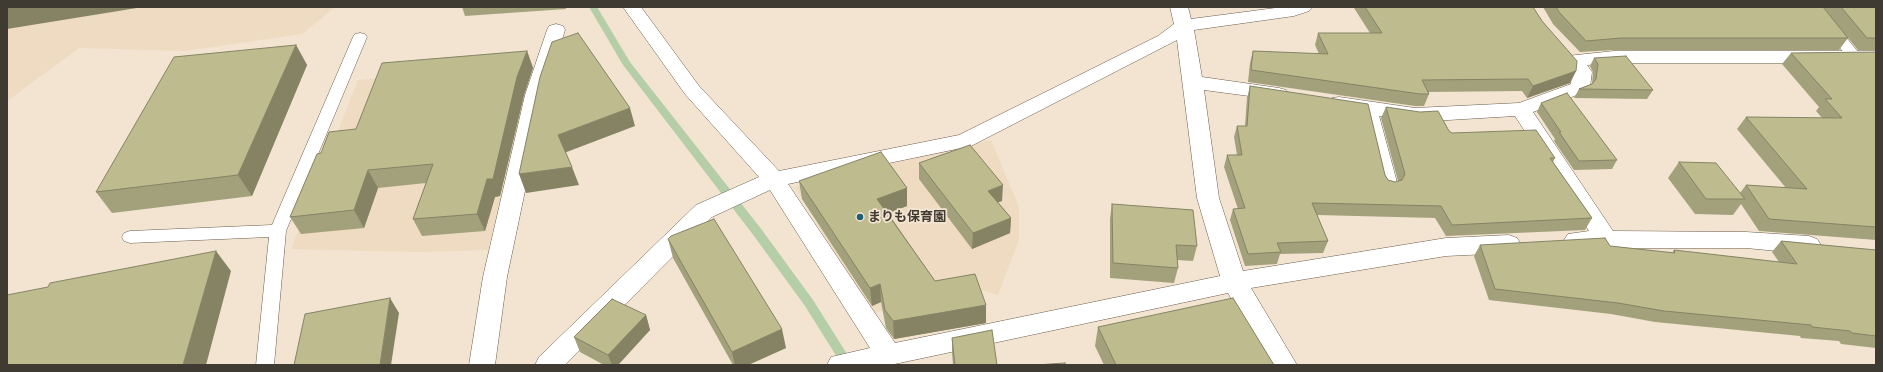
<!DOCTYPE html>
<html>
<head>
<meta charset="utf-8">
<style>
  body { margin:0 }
  #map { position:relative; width:1883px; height:372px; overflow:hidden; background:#f3e4d1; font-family:"IBM Plex Serif",serif }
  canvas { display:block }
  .frame { position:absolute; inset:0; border:8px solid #3f3a32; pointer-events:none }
</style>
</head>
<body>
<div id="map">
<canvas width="1883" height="372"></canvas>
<div class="frame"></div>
</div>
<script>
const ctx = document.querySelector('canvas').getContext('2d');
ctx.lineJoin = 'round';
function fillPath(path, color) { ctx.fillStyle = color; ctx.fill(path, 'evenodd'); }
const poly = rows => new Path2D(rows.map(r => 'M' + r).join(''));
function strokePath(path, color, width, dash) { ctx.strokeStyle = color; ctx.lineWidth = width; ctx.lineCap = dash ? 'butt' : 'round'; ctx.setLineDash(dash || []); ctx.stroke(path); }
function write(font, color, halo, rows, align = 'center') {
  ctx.font = font + ' "IBM Plex Serif","Noto Sans JP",serif'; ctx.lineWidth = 3.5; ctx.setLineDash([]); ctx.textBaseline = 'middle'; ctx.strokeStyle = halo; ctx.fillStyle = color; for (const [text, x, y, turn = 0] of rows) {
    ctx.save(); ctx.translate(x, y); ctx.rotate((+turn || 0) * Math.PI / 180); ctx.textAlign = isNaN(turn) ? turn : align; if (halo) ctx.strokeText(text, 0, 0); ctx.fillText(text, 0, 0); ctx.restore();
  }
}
const built = poly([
  [7,7,335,7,302,34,185,51,79,48,7,101],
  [533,64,488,250,418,252,291,249,358,80],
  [991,140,1019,207,1019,240,998,295,968,286,871,314,795,187]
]);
const stream = poly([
  [589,7,597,7,630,62,762,230,813,300,854,365,842,365,805,306,754,236,623,65,589,7]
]);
const service = poly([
  [1807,7,1821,7,1859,53,1861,56,1859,59,1849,59,1807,7],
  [360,33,365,34,367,37,286,231,274,365,256,365,269,237,130,243,124,241,122,237,124,233,130,231,272,225,353,37,355,34,360,33],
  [1370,103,1375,105,1377,108,1398,186,1396,190,1390,192,1384,190,1382,186,1363,108,1365,105,1370,103]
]);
const minor = poly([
  [623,7,641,7,699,86,779,171,959,135,1158,36,1174,24,1170,7,1188,7,1191,19,1283,7,1312,7,1309,11,1294,16,1194,30,1202,77,1279,88,1286,90,1289,94,1286,98,1279,100,1204,90,1219,198,1243,271,1446,238,1509,235,1517,238,1521,244,1517,250,1509,253,1446,256,1251,288,1297,365,1270,365,1228,293,890,365,827,365,831,357,870,348,770,190,712,217,565,365,535,365,539,357,696,205,759,177,685,94,623,7],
  [1177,40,1197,198,1220,276,895,343,788,184,971,146,1177,40],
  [556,24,563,26,565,30,545,95,507,277,495,365,469,365,483,277,525,95,547,30,549,26,556,24],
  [1614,51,1876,51,1876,63,1614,63,1587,65,1592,72,1590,87,1587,91,1533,112,1613,231,1746,232,1809,236,1817,239,1821,245,1817,251,1809,254,1746,248,1576,248,1568,246,1564,240,1568,234,1589,231,1515,116,1415,122,1339,109,1332,108,1329,103,1332,98,1339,97,1415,108,1519,103,1571,84,1572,72,1564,60,1567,56,1614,51]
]);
const wall = poly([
  [462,7,566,7,566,9,465,16],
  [1354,7,1533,7,1542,21,1576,71,1570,83,1527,98,1522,91,1428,92,1429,94,1424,106,1415,106,1248,82,1250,63,1253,51,1319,54,1315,45,1318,33,1370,33,1354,8],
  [1543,7,1876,7,1876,50,1858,50,1848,38,1839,50,1614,50,1580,52,1553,24],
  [296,45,307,65,252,196,112,213,96,192],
  [527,51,533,68,524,95,500,196,495,197,485,231,422,236,413,219,426,183,378,188,364,228,301,234,290,217,321,153,356,129],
  [1876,52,1876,240,1759,231,1741,204,1733,215,1695,214,1668,178,1679,162,1740,193,1746,185,1786,188,1737,129,1746,117,1822,118,1816,111,1819,107,1782,64,1791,53],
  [1594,58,1653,90,1647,99,1574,98,1579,89,1592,84,1593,72,1590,66],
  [1250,86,1385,175,1388,180,1395,182,1398,181,1381,118,1386,107,1452,133,1555,158,1553,162,1592,218,1585,230,1446,236,1435,218,1317,215,1328,241,1323,253,1280,254,1277,264,1245,266,1230,220,1233,209,1238,209,1224,167,1227,155,1237,155,1234,137,1237,126,1245,126,1247,98],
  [1541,103,1617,160,1612,169,1574,170,1554,141,1555,139,1537,112],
  [919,163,1002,201,998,202,1011,218,1010,233,972,249,919,179],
  [799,181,907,206,888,213,935,281,986,323,894,339,886,328,881,302,872,306,802,199],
  [1112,204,1197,246,1193,261,1177,260,1178,268,1174,283,1110,278,1110,219],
  [668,239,786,348,748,365,733,365,673,258],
  [1781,241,1876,250,1876,348,1841,344,1839,341,1801,338,1800,336,1655,322,1611,314,1489,300,1474,256,1480,245,1610,246,1672,253,1674,250,1779,262,1772,252],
  [646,315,650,330,618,365,604,365,580,352,574,337],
  [1098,327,1274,365,1104,365,1095,346],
  [952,338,997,365,953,365,952,353]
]);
const shadedWall = poly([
  [7,7,143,7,7,29],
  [296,45,307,65,252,196,238,175],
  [527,51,533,68,524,95,500,196,495,197,485,231,477,214,517,77],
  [1576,71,1570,83,1527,98,1533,86],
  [630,108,635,126,564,153,558,135],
  [572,167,579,185,526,193,519,174],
  [368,170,378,188,364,228,354,210],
  [1003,185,1002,201,987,206,988,191],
  [907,188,907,206,879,217,877,199],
  [1011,218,1010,233,972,249,973,233],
  [216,251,231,271,206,365,183,365],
  [880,284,881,302,872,306,870,288],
  [390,298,399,313,391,365,380,365],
  [986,305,986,323,894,339,893,321],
  [646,315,650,330,618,365,612,365,608,355],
  [782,329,786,348,748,365,735,365,732,352]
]);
const building = poly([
  [1365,7,1533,7,1542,21,1577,61,1576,71,1533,86,1528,79,1422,80,1429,94,1420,94,1251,70,1253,51,1328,54,1318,33,1382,33,1365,7],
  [1556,7,1823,7,1848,38,1621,38,1586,41,1559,12,1556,7],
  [1841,7,1876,7,1876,38,1867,38,1841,7],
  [578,33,630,108,558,135,572,167,519,174,540,77,552,42,578,33],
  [296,45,238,175,96,192,174,57,296,45],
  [527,51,517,77,493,179,487,179,477,214,413,219,433,164,368,170,354,210,290,217,317,154,321,153,329,132,356,129,382,63,527,51],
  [1876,52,1876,227,1769,219,1746,185,1807,189,1746,117,1842,118,1825,99,1832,99,1791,53,1876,52],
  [1626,56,1653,90,1579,89,1592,84,1596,79,1598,64,1594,58,1626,56],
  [1250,86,1368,104,1385,175,1388,180,1395,182,1402,180,1405,174,1386,107,1420,112,1438,111,1449,131,1452,133,1536,130,1555,158,1550,158,1592,218,1452,225,1441,206,1312,203,1328,241,1277,243,1281,252,1248,254,1233,209,1245,208,1227,155,1242,155,1237,126,1247,126,1250,86],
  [1567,93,1617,160,1579,161,1559,132,1561,132,1541,103,1567,93],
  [970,145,1003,185,988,191,1011,218,973,233,919,163,970,145],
  [881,152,907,188,877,199,935,281,975,274,986,305,893,321,885,310,880,284,870,288,799,181,881,152],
  [1679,162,1716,163,1745,199,1706,199,1679,162],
  [1112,204,1193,210,1197,246,1176,245,1178,268,1113,263,1112,204],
  [714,219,782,329,732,352,668,239,671,236,714,219],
  [1605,238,1610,246,1675,253,1674,250,1797,264,1781,241,1876,250,1876,336,1852,333,1850,331,1812,327,1811,325,1664,311,1618,303,1495,289,1480,245,1605,238],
  [216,251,183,365,7,365,7,295,48,287,50,283,216,251],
  [390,298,380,365,294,365,305,314,390,298],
  [1233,298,1274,365,1116,365,1098,327,1233,298],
  [612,299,646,315,608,355,574,337,612,299],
  [992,330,997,365,955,365,952,338,992,330],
  [1065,363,1065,365,1036,365,1065,363]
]);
const markers = [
  [860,217,4,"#1e5f74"]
];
const poiNames = [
  ["まりも保育園",868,217]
];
fillPath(built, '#eedbc1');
fillPath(stream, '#b5cea7');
strokePath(service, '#6a5d4d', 1);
strokePath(minor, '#6a5d4d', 1);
fillPath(service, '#fff');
fillPath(minor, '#fff');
fillPath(wall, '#a3a17b');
fillPath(shadedWall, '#858364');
fillPath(building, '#bebb8f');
strokePath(building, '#858364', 1);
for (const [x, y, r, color] of markers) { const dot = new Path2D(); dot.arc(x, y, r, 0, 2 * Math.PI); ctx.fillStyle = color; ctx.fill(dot); strokePath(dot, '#f3e4d1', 1.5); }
write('bold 13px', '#3f3a32', '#f3e4d1', poiNames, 'left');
</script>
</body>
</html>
